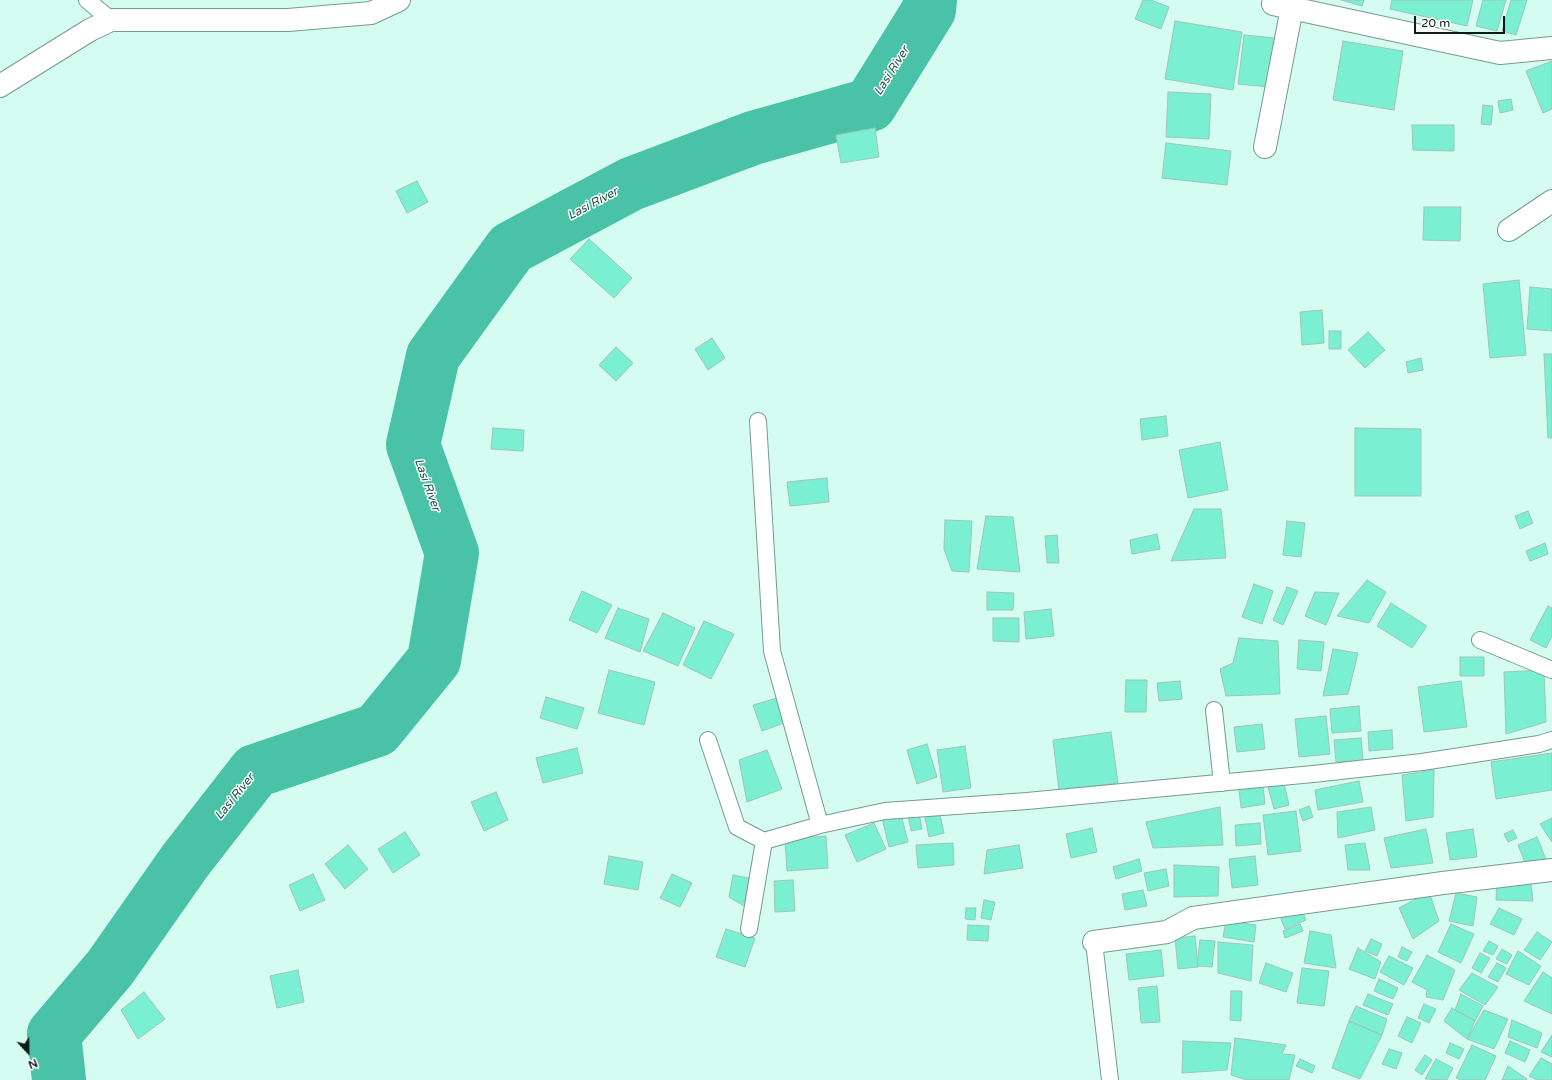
<!DOCTYPE html>
<html>
<head>
<meta charset="utf-8">
<style>
  body { margin:0 }
  #map { position:relative; width:1552px; height:1080px; overflow:hidden; background:#d4fcf0; font-family:"Varela Round",sans-serif }
  canvas { display:block }
  .north { position:absolute; left:8px; top:1032px; width:40px; height:40px; -webkit-text-stroke:3px #fff; paint-order:stroke; rotate:158deg; font-size:11px; font-weight:700; line-height:16px; text-align:center; color:#0d1c18 }
  .north::after { content:''; display:block; margin:auto; width:14px; height:18px; background:#0d1c18; clip-path:polygon(50% 0,100% 100%,50% 72%,0 100%) }
  .scale { position:absolute; left:1414px; top:16px; width:91px; height:18px; box-sizing:border-box; border:2px solid #0d1c18; border-top:0; padding-left:5px; font-size:12px; line-height:14px; white-space:nowrap; color:#0d1c18; -webkit-text-stroke:3px #fff; paint-order:stroke }
</style>
</head>
<body>
<div id="map">
<canvas width="1552" height="1080"></canvas>
<div class="north">N</div>
<div class="scale">20 m</div>
</div>
<script>
const ctx = document.querySelector('canvas').getContext('2d');
ctx.lineJoin = 'round';
const poly = rows => new Path2D(rows.map(r => 'M' + r).join(''));
function strokePath(path, color, width, dash) { ctx.strokeStyle = color; ctx.lineWidth = width; ctx.lineCap = dash ? 'butt' : 'round'; ctx.setLineDash(dash || []); ctx.stroke(path); }
function fillPath(path, color) { ctx.fillStyle = color; ctx.fill(path, 'evenodd'); }
function write(font, color, halo, rows, align = 'center') {
  ctx.font = font + ' "Varela Round",sans-serif'; ctx.lineWidth = 3; ctx.setLineDash([]); ctx.textBaseline = 'middle'; ctx.strokeStyle = halo; ctx.fillStyle = color; for (const [text, x, y, turn = 0] of rows) {
    ctx.save(); ctx.translate(x, y); ctx.rotate((+turn || 0) * Math.PI / 180); ctx.textAlign = isNaN(turn) ? turn : align; if (halo) ctx.strokeText(text, 0, 0); ctx.fillText(text, 0, 0); ctx.restore();
  }
}
const river = poly([
  [59,1080,54,1034,110,968,185,861,255,771,377,730,434,660,452,553,413,445,433,356,511,248,631,184,753,138,870,105,929,10,930,0]
]);
const building = poly([
  [1143,0,1151,0,1169,7,1161,29,1135,19,1143,0],
  [1341,0,1364,0,1362,6,1341,0],
  [1392,0,1473,0,1467,26,1390,9,1392,0],
  [1483,0,1506,0,1497,31,1476,26,1483,0],
  [1511,0,1527,0,1516,35,1502,31,1511,0],
  [1175,21,1242,32,1233,90,1165,79,1175,21],
  [1244,35,1275,38,1269,87,1238,84,1244,35],
  [1343,41,1403,51,1394,110,1333,100,1343,41],
  [1552,61,1552,109,1543,113,1526,71,1552,61],
  [1168,92,1211,94,1209,139,1166,137,1168,92],
  [1511,99,1513,110,1500,113,1498,101,1511,99],
  [1483,105,1493,106,1491,125,1481,124,1483,105],
  [1412,125,1454,125,1454,151,1413,150,1412,125],
  [875,128,879,157,841,163,836,135,875,128],
  [1166,143,1231,151,1227,185,1162,178,1166,143],
  [417,181,428,202,407,213,396,191,417,181],
  [1424,207,1461,207,1460,241,1423,240,1424,207],
  [589,239,632,278,614,298,570,259,589,239],
  [1519,280,1526,355,1490,358,1483,284,1519,280],
  [1530,287,1552,289,1552,331,1527,329,1530,287],
  [1322,310,1324,343,1302,345,1300,312,1322,310],
  [1329,331,1341,331,1341,349,1329,349,1329,331],
  [1368,332,1385,350,1365,368,1348,350,1368,332],
  [712,338,725,358,708,370,695,349,712,338],
  [616,347,633,363,616,381,599,365,616,347],
  [1544,354,1552,354,1552,438,1548,438,1544,354],
  [1421,358,1423,370,1408,373,1406,362,1421,358],
  [1166,416,1168,436,1142,440,1140,419,1166,416],
  [493,428,524,430,523,451,491,449,493,428],
  [1355,428,1421,429,1421,496,1355,496,1355,428],
  [1220,442,1228,490,1188,498,1179,450,1220,442],
  [827,478,829,502,790,506,787,482,827,478],
  [1194,509,1221,509,1226,558,1171,561,1194,509],
  [1528,511,1533,523,1520,529,1515,516,1528,511],
  [986,516,1013,517,1020,572,977,569,986,516],
  [945,520,972,521,969,572,952,571,944,549,945,520],
  [1287,521,1305,523,1301,557,1283,555,1287,521],
  [1157,534,1160,549,1132,554,1130,540,1157,534],
  [1057,535,1059,563,1047,563,1045,536,1057,535],
  [1545,543,1548,554,1530,561,1526,551,1545,543],
  [1367,580,1386,592,1369,623,1337,616,1367,580],
  [1254,584,1273,591,1262,624,1242,617,1254,584],
  [1287,587,1298,591,1283,625,1273,620,1287,587],
  [582,591,612,605,597,633,569,620,582,591],
  [987,592,1014,593,1013,610,987,610,987,592],
  [1315,592,1339,593,1326,625,1305,616,1315,592],
  [1391,603,1427,626,1412,648,1377,626,1391,603],
  [1548,606,1552,608,1552,636,1546,648,1530,640,1548,606],
  [618,608,649,619,640,652,605,638,618,608],
  [1051,609,1054,636,1026,639,1024,612,1051,609],
  [663,613,695,628,678,666,643,651,663,613],
  [993,618,1019,618,1019,642,993,641,993,618],
  [704,621,734,634,711,679,683,665,704,621],
  [1239,638,1278,641,1280,694,1226,696,1220,669,1233,663,1239,638],
  [1299,640,1324,642,1321,671,1297,669,1299,640],
  [1333,649,1358,653,1348,694,1323,696,1333,649],
  [1460,657,1484,657,1484,676,1460,676,1460,657],
  [609,670,655,682,644,725,598,713,609,670],
  [1544,670,1546,722,1506,734,1504,672,1544,670],
  [1126,680,1147,680,1146,712,1125,712,1126,680],
  [1180,681,1182,699,1159,701,1157,683,1180,681],
  [1461,681,1467,727,1424,732,1418,687,1461,681],
  [546,697,584,708,577,729,540,718,546,697],
  [777,698,784,723,762,731,753,705,777,698],
  [1359,706,1361,731,1332,733,1330,709,1359,706],
  [1326,716,1330,754,1299,757,1295,719,1326,716],
  [1262,724,1265,749,1237,752,1234,727,1262,724],
  [1392,730,1393,749,1369,751,1368,732,1392,730],
  [1111,732,1118,783,1059,791,1053,740,1111,732],
  [1361,738,1363,760,1336,762,1334,740,1361,738],
  [927,744,937,777,917,784,907,750,927,744],
  [965,746,971,788,943,792,937,750,965,746],
  [577,748,583,773,543,783,536,758,577,748],
  [767,750,782,789,747,802,739,760,767,750],
  [1552,753,1552,790,1496,799,1491,762,1552,753],
  [1434,770,1433,817,1406,821,1402,775,1434,770],
  [1359,781,1363,802,1318,810,1315,790,1359,781],
  [1284,783,1289,805,1274,809,1268,787,1284,783],
  [1263,785,1265,804,1241,808,1239,789,1263,785],
  [496,792,508,820,484,831,471,802,496,792],
  [1309,806,1313,817,1303,821,1299,810,1309,806],
  [1220,807,1223,845,1153,848,1146,822,1220,807],
  [1371,807,1375,830,1338,838,1337,812,1371,807],
  [939,810,944,833,929,837,924,813,939,810],
  [1296,811,1301,851,1268,855,1263,815,1296,811],
  [919,813,922,829,911,831,908,815,919,813],
  [901,814,908,842,889,847,882,818,901,814],
  [1552,818,1552,842,1540,824,1552,818],
  [874,823,886,849,857,862,845,835,874,823],
  [1260,823,1261,844,1236,846,1235,825,1260,823],
  [1092,828,1097,852,1071,858,1066,834,1092,828],
  [1426,829,1433,863,1391,868,1384,838,1426,829],
  [1473,829,1477,857,1450,860,1446,833,1473,829],
  [1513,830,1517,838,1508,842,1504,834,1513,830],
  [405,832,420,855,393,873,378,849,405,832],
  [826,836,828,868,787,871,785,839,826,836],
  [1537,837,1547,862,1528,870,1518,845,1537,837],
  [953,843,954,865,918,868,916,845,953,843],
  [1365,843,1370,870,1348,870,1345,845,1365,843],
  [348,845,368,869,345,889,325,864,348,845],
  [1019,845,1023,868,984,874,987,850,1019,845],
  [609,856,643,862,638,890,604,884,609,856],
  [1255,856,1258,885,1232,888,1229,859,1255,856],
  [1139,859,1142,871,1116,879,1113,867,1139,859],
  [1174,865,1219,867,1218,896,1174,897,1174,865],
  [1166,869,1169,886,1148,891,1144,873,1166,869],
  [313,874,325,900,300,911,289,885,313,874],
  [672,874,692,883,680,907,660,898,672,874],
  [733,875,749,878,744,906,729,897,733,875],
  [1530,876,1533,901,1496,900,1497,882,1530,876],
  [793,880,795,911,775,912,774,881,793,880],
  [1143,890,1147,906,1125,910,1122,894,1143,890],
  [1429,892,1439,921,1413,939,1399,908,1429,892],
  [1456,893,1477,897,1473,926,1449,921,1456,893],
  [984,900,995,902,991,920,981,918,984,900],
  [966,908,976,908,975,920,965,919,966,908],
  [1499,908,1522,919,1514,935,1490,924,1499,908],
  [1302,910,1306,920,1285,929,1281,919,1302,910],
  [1226,921,1256,925,1254,942,1223,937,1226,921],
  [1300,924,1303,931,1285,938,1283,931,1300,924],
  [1451,924,1474,934,1461,963,1438,952,1451,924],
  [968,925,989,926,988,941,967,940,968,925],
  [726,929,755,938,745,967,716,957,726,929],
  [1310,931,1331,935,1336,968,1304,963,1310,931],
  [1537,932,1552,942,1540,960,1524,950,1537,932],
  [1195,936,1198,967,1178,969,1175,938,1195,936],
  [1371,939,1382,944,1377,956,1365,951,1371,939],
  [1200,940,1215,941,1212,967,1197,966,1200,940],
  [1489,941,1498,946,1493,955,1483,951,1489,941],
  [1218,942,1253,945,1251,981,1218,973,1218,942],
  [1402,947,1412,952,1407,961,1398,957,1402,947],
  [1358,948,1381,962,1375,979,1349,969,1358,948],
  [1502,949,1512,955,1507,964,1496,959,1502,949],
  [1161,950,1164,976,1129,980,1126,954,1161,950],
  [1518,951,1541,966,1529,985,1506,974,1518,951],
  [1480,953,1490,958,1481,973,1472,968,1480,953],
  [1427,955,1455,970,1443,1000,1426,997,1427,990,1412,982,1427,955],
  [1389,956,1413,968,1404,985,1380,972,1389,956],
  [1266,963,1293,973,1286,992,1259,983,1266,963],
  [1497,963,1506,968,1498,982,1488,977,1497,963],
  [1302,968,1329,971,1324,1006,1297,1003,1302,968],
  [298,970,304,1002,277,1008,270,976,298,970],
  [1543,972,1552,978,1552,1014,1524,1001,1543,972],
  [1472,973,1498,987,1485,1005,1459,990,1472,973],
  [1379,979,1398,988,1393,999,1374,991,1379,979],
  [1157,986,1160,1022,1141,1023,1138,988,1157,986],
  [1231,991,1242,991,1241,1021,1230,1020,1231,991],
  [144,992,165,1019,138,1039,121,1010,144,992],
  [1368,994,1393,1004,1388,1015,1363,1005,1368,994],
  [1461,994,1483,1006,1475,1021,1455,1010,1461,994],
  [1424,1004,1436,1009,1429,1023,1418,1018,1424,1004],
  [1356,1006,1387,1019,1382,1035,1349,1021,1356,1006],
  [1452,1008,1475,1021,1467,1039,1444,1021,1452,1008],
  [1484,1010,1508,1019,1494,1049,1467,1039,1484,1010],
  [1407,1017,1421,1023,1412,1043,1398,1036,1407,1017],
  [1512,1020,1542,1033,1537,1048,1508,1037,1512,1020],
  [1349,1021,1382,1035,1360,1079,1332,1068,1349,1021],
  [1552,1035,1552,1057,1541,1052,1552,1035],
  [1235,1038,1286,1045,1282,1054,1295,1055,1289,1080,1247,1080,1231,1075,1235,1038],
  [1183,1041,1231,1043,1227,1070,1182,1073,1183,1041],
  [1510,1041,1530,1050,1525,1062,1505,1053,1510,1041],
  [1450,1043,1464,1049,1459,1059,1446,1053,1450,1043],
  [1472,1045,1496,1056,1485,1080,1461,1080,1456,1078,1472,1045],
  [1389,1049,1402,1053,1396,1069,1382,1064,1389,1049],
  [1425,1055,1432,1060,1422,1075,1415,1070,1425,1055],
  [1541,1058,1552,1064,1552,1080,1537,1080,1529,1076,1541,1058],
  [1300,1059,1315,1066,1312,1073,1296,1066,1300,1059],
  [1436,1059,1453,1068,1447,1080,1425,1079,1436,1059],
  [1508,1066,1527,1079,1526,1080,1502,1080,1508,1066]
]);
const service = poly([
  [87,0,111,20],
  [758,421,772,651,820,825],
  [1480,640,1552,670],
  [1214,710,1222,783],
  [708,740,737,827,764,841,820,825,885,811,1027,801,1313,774,1422,762,1539,744,1552,740],
  [749,929,764,841],
  [1094,942,1110,1080]
]);
const minor = poly([
  [1275,0,1273,4,1500,53,1552,48],
  [0,86,90,30,111,20,288,20,371,13,399,0],
  [1265,147,1292,8],
  [1509,230,1552,201],
  [1094,942,1167,932,1193,918,1443,883,1552,870]
]);
const waterNames = [
  ["Lasi River",892,71,-58],
  ["Lasi River",593,204,-28],
  ["Lasi River",427,485,70],
  ["Lasi River",235,797,-51]
];
strokePath(river, '#49c2a7', 54);
fillPath(building, '#7aefd2');
strokePath(building, '#9ec5b9', 1);
strokePath(service, '#769b90', 18);
strokePath(minor, '#769b90', 24);
strokePath(service, '#fff', 16);
strokePath(minor, '#fff', 22);
write('italic 12px', '#215447', '#fff', waterNames);
</script>
</body>
</html>
